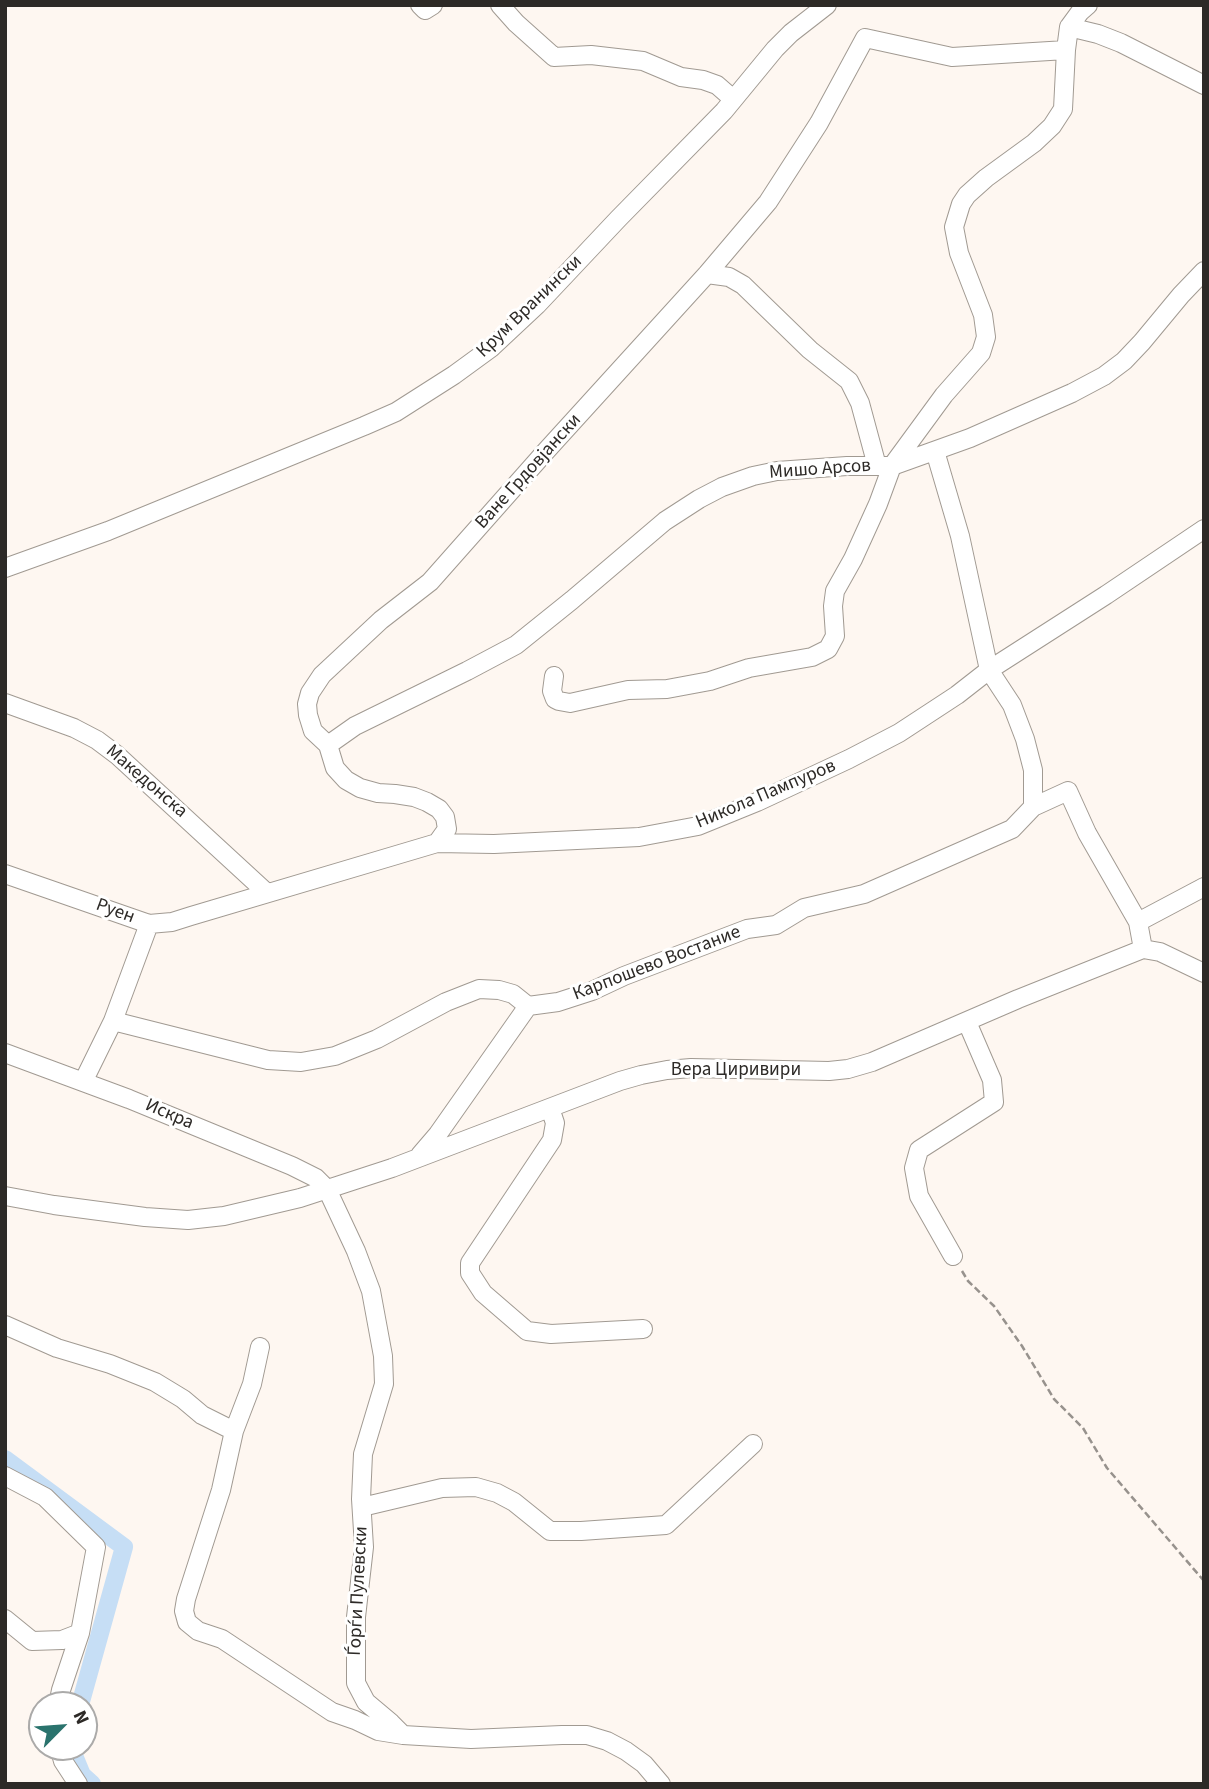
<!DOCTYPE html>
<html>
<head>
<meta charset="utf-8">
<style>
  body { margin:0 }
  #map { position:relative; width:1209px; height:1789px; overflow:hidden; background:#fef7f1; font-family:"Source Sans 3",sans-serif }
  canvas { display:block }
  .frame { position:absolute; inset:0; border:7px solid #2d2a27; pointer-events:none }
  .north { position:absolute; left:28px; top:1691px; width:70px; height:70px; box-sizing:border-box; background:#fff; border:2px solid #abaaa9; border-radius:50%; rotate:65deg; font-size:19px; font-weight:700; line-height:28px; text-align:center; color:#2d2a27 }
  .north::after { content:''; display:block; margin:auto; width:24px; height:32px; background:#2a736d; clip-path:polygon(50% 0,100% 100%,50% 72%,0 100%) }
</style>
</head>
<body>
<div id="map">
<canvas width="1209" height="1789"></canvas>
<div class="frame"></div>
<div class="north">N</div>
</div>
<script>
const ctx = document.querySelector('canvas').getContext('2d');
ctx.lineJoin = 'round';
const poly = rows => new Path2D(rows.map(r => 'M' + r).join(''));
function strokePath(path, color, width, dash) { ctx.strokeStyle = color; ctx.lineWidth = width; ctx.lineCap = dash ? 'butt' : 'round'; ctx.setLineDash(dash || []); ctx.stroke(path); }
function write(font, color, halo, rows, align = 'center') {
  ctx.font = font + ' "Source Sans 3",sans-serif'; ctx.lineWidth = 6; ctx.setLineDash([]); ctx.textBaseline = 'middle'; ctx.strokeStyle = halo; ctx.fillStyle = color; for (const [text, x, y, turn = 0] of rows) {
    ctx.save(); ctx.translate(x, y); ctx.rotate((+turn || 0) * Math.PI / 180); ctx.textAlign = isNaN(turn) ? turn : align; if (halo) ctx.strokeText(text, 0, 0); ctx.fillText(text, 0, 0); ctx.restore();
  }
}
const canal = poly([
  [5,1459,124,1547,80,1705],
  [73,1747,75,1758,82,1775,92,1784]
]);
const path = poly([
  [962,1271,968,1281,994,1306,1022,1346,1054,1399,1083,1428,1107,1468,1204,1581]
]);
const minor = poly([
  [420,5,425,10,433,5],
  [500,5,516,23,554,57,591,55,643,61,681,77,703,80,717,85,733,99],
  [1069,27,1098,34,1121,43,1204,85],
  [707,274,729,277,743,285,810,350,849,381,860,403,877,466],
  [935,451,960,536,989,670,1012,705,1025,739,1033,770,1033,807],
  [5,568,108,531,364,426,396,412,454,375,491,348,537,305,618,219,724,111,775,49,791,33,827,5],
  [554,676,552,691,555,699,559,701,570,703,628,690,667,689,710,681,749,668,812,657,828,649,835,636,833,606,835,591,853,559,878,504,892,466,944,395,981,353,986,337,983,315,959,253,954,227,961,204,967,195,986,178,1034,143,1052,126,1063,109,1066,50,1069,27,1080,12,1088,5],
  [5,703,74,728,97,740,117,755,267,893],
  [328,745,355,726,467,671,516,645,572,600,665,521,699,499,722,487,753,476,777,471,847,466,892,466,970,438,1072,393,1104,376,1124,361,1142,342,1181,295,1204,271],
  [437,843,447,829,445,817,439,809,427,802,414,797,395,794,378,793,360,788,346,780,335,768,328,745,313,731,308,715,307,704,310,693,322,675,381,620,430,582,546,451,707,274,768,202,819,123,865,38,952,57,1066,50],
  [5,874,149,924,172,922,191,916,437,843,494,844,639,837,698,826,757,802,849,759,899,733,957,695,989,670,1106,595,1204,529],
  [1138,922,1204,887],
  [113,1021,268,1060,301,1062,335,1056,377,1039,446,1002,479,989,499,990,513,994,528,1006,558,1002,592,991,624,976,747,929,776,925,804,908,864,894,1012,829,1033,807,1068,791,1087,833,1138,922,1143,949],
  [5,1053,129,1099,292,1166,316,1178,327,1189,356,1251,371,1291,383,1356,384,1384,363,1454,361,1499,364,1547,356,1617,356,1683,366,1702,391,1723,403,1735],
  [83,1082,113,1021,149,924],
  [550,1108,555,1123,552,1140,470,1263,470,1273,483,1293,527,1331,551,1334,643,1329],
  [420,1155,438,1134,528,1006],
  [5,1196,54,1205,145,1217,188,1220,224,1216,300,1198,392,1168,620,1081,641,1075,667,1070,691,1068,829,1071,848,1069,872,1062,1018,999,1143,949,1160,952,1204,973],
  [953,1256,919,1196,914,1168,919,1150,994,1102,992,1080,967,1022],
  [5,1325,57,1348,110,1364,155,1382,183,1399,202,1415,234,1431],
  [260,1347,252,1384,234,1431,221,1490,186,1599,184,1611,187,1622,198,1631,222,1639,332,1712,355,1720,378,1731,403,1735,471,1739,562,1735,587,1735,607,1741,626,1751,644,1764,661,1784],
  [5,1476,45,1497,96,1547,80,1633,61,1690,58,1705],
  [362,1507,442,1488,476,1487,497,1493,514,1502,550,1531,581,1531,666,1525,753,1444],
  [5,1619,32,1641,62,1640,80,1633],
  [59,1747,63,1761,78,1784]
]);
const streetNames = [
  ["Крум Вранински",530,307,-44],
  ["Мишо Арсов",820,470,-4],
  ["Ване Грдовјански",529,472,-48],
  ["Македонска",146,782,41],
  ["Никола Пампуров",766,795,-23],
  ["Руен",115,912,20],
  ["Карпошево Востание",657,964,-21],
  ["Вера Циривири",736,1071],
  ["Искра",169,1115,23],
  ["Ѓорѓи Пулевски",359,1591,-87]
];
strokePath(canal, '#c6def5', 18);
strokePath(minor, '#a19a92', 20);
strokePath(path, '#97928d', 2.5, [7, 3.5]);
strokePath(minor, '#fff', 18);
write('19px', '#2d2a27', '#fff', streetNames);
</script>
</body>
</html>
